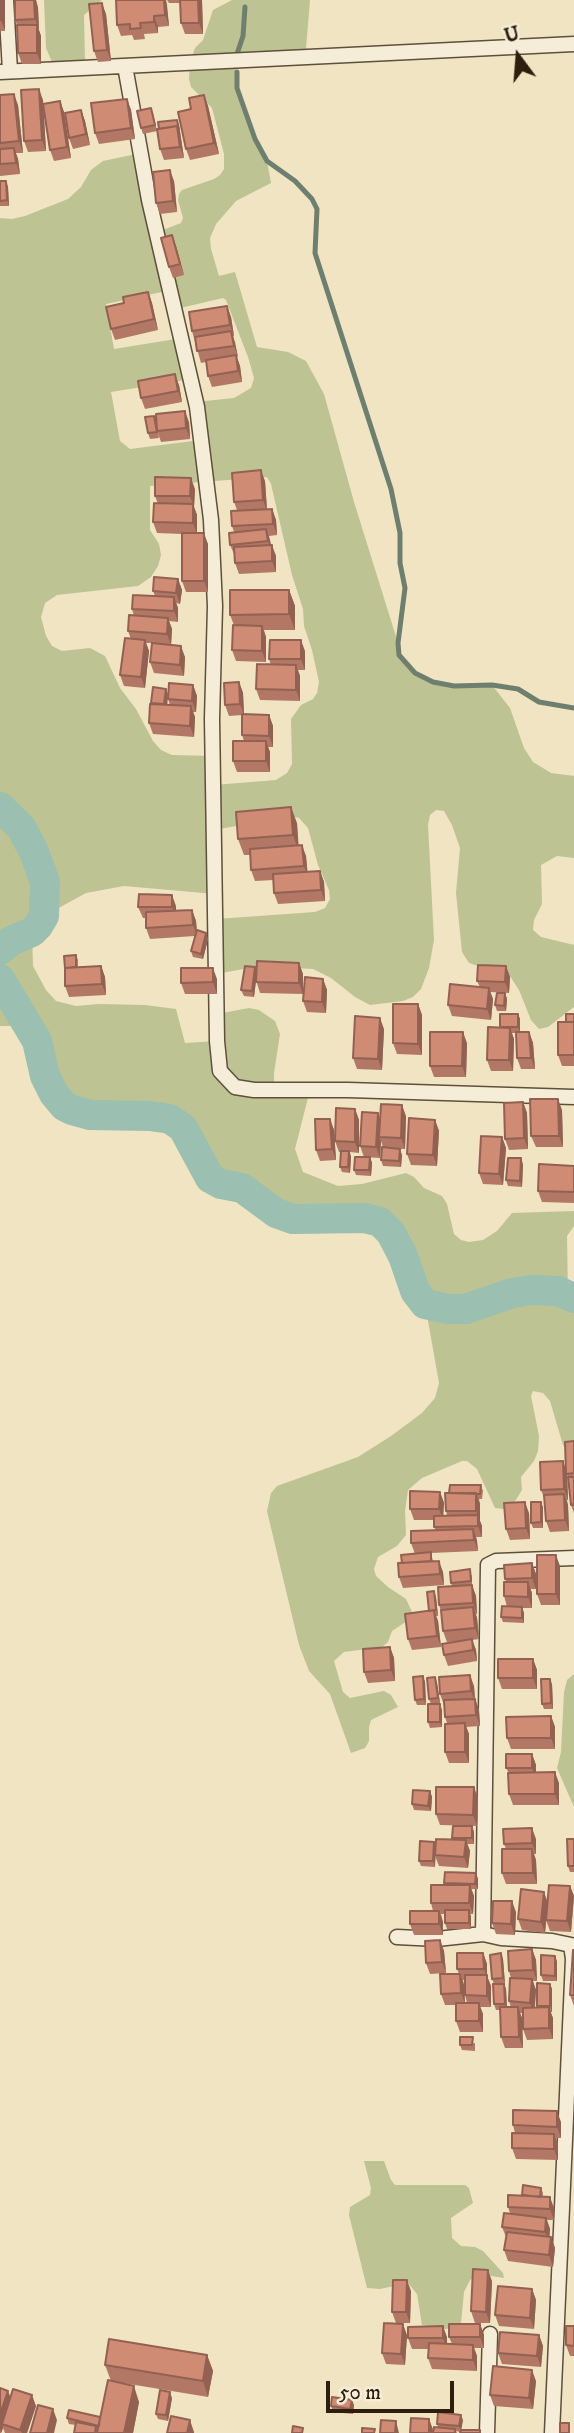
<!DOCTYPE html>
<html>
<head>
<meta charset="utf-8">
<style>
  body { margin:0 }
  #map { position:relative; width:574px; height:2433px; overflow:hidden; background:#f0e4c3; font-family:"IM FELL DW Pica",serif }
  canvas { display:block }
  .north { position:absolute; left:483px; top:21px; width:70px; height:70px; -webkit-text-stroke:5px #f5edd8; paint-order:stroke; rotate:344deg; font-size:19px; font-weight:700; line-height:28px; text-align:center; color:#2d1f0d }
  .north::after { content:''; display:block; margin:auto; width:24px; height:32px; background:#2d1f0d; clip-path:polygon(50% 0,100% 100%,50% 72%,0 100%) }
  .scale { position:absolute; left:326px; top:2381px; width:128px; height:32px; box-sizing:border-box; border:4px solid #2d1f0d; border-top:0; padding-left:9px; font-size:21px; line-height:24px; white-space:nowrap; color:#2d1f0d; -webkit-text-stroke:5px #f5edd8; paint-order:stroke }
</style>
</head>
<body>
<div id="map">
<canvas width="574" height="2433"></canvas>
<div class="north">U</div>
<div class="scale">50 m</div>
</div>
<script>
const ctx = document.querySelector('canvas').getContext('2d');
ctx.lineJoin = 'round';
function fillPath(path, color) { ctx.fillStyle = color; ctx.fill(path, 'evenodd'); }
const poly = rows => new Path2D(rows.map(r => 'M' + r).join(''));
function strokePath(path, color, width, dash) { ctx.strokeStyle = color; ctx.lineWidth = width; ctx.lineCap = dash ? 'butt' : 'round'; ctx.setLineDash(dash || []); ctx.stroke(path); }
const green = poly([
  [44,0,102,0,84,15,85,63,55,69,46,48],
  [232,0,310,0,306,48,302,57,236,60,237,88,255,139,267,161,271,183,236,201,216,224,210,238,211,249,219,276,235,272,257,347,288,352,306,361,324,394,354,502,398,643,399,655,415,673,433,682,454,686,492,685,510,708,524,748,533,762,551,773,574,776,574,858,557,856,541,865,542,904,534,920,533,930,541,937,574,945,574,1007,548,1027,539,1029,531,1020,519,990,504,967,481,967,469,963,462,952,456,893,460,848,452,825,444,811,436,810,430,815,428,825,434,940,429,968,421,989,413,997,403,1001,370,1005,355,997,331,978,313,969,260,966,216,974,216,919,315,912,325,908,330,899,329,890,318,865,308,828,299,818,291,816,214,830,215,894,124,886,86,893,44,916,32,932,33,966,46,990,56,1001,76,1006,99,1004,145,1005,176,1009,185,1043,217,1041,217,1014,249,1008,259,1010,275,1021,280,1034,274,1073,274,1089,310,1090,295,1149,303,1172,338,1186,362,1184,406,1173,414,1177,424,1188,442,1196,447,1204,454,1234,461,1240,469,1242,483,1240,497,1231,512,1213,574,1211,574,1226,567,1236,568,1295,574,1298,574,1448,567,1449,563,1445,550,1401,543,1393,533,1391,531,1396,539,1436,538,1451,534,1461,521,1477,522,1490,514,1503,504,1509,495,1508,477,1469,467,1461,462,1461,422,1478,408,1490,405,1511,406,1535,397,1546,378,1557,374,1569,376,1576,388,1587,406,1599,413,1614,407,1621,392,1631,388,1642,382,1647,344,1652,334,1661,343,1692,350,1698,384,1691,391,1695,398,1707,371,1720,369,1727,369,1741,365,1748,351,1753,330,1694,309,1671,299,1645,267,1511,271,1493,277,1486,358,1457,391,1436,422,1413,435,1398,439,1383,425,1304,415,1291,403,1256,391,1233,380,1222,365,1218,293,1219,276,1213,242,1188,221,1184,210,1178,183,1128,170,1119,150,1116,90,1115,64,1106,54,1094,45,1076,37,1041,28,1026,0,1026,0,218,12,219,25,216,68,199,81,187,91,170,103,161,141,153,158,232,181,223,183,218,178,200,179,194,182,190,214,179,220,175,224,169,224,154,212,108,191,87,189,79,190,62,195,48,203,40,213,10],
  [171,290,176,309,223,298,226,300,248,357,254,378,251,388,234,398,196,402,201,440,130,449,120,441,111,392,191,379,182,338,114,349,106,304],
  [267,477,271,484,292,575,303,609,304,626,312,650,319,682,317,693,313,699,301,705,291,719,292,764,287,773,276,780,214,785,213,756,172,755,161,750,153,741,136,709,120,688,105,656,90,648,62,651,52,646,46,636,41,617,45,603,57,595,138,586,151,577,158,566,161,555,159,544,150,530,150,486],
  [574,1674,574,1807,557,1768,561,1752,564,1692,567,1680],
  [364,2161,384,2161,391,2180,395,2185,465,2185,469,2188,473,2203,451,2218,452,2238,461,2246,475,2247,483,2251,503,2273,504,2278,486,2275,475,2277,470,2280,464,2292,461,2323,454,2328,445,2329,422,2325,417,2294,408,2283,380,2289,367,2288,349,2215,350,2207,370,2195,371,2188]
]);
const stream = poly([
  [237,54,243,36,245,7],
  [237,72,237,88,255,139,267,161,295,181,312,199,317,209,315,253,391,489,400,533,400,563,405,588,398,643,399,655,415,673,433,682,454,686,492,685,518,689,539,702,574,708]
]);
const river = poly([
  [0,807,21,827,34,852,45,882,44,916,38,926,32,932,11,941,0,950],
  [0,979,37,1041,45,1076,54,1094,64,1106,72,1110,90,1115,150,1116,170,1119,183,1128,210,1178,221,1184,242,1188,276,1213,293,1219,365,1218,380,1222,391,1233,403,1256,415,1291,425,1304,448,1309,466,1309,512,1293,533,1290,558,1291,574,1298]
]);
const street = poly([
  [6,0,10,71],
  [125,66,149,200,197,407,211,520,215,606,212,719,217,1041,220,1071,235,1087,254,1090,348,1090,574,1097],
  [0,72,574,44],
  [397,1937,437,1939,483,1934],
  [487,2433,490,2334],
  [552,2433,573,1959,571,1945,552,1941,501,1938,483,1934,488,1565,496,1561,574,1558]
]);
const wall = poly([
  [0,0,5,31,0,31],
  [15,0,36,0,38,8,39,30,41,36,41,64,22,64,18,53,17,25,15,20],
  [166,0,169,26,158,27,158,33,144,34,145,39,134,40,132,35,121,36,117,25],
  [167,0,202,0,203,34,185,34,181,23,180,3,169,3],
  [106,14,111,61,98,62,94,51],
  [0,95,18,105,23,153,16,153,18,159,20,174,0,176],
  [204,95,208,106,219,154,190,160,186,149,191,109],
  [127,99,131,110,135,139,99,144,95,133],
  [43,100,46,151,28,152,24,141],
  [60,101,64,112,71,158,54,161,50,150],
  [81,110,85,121,90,145,73,149,69,138],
  [153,113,157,131,143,134,141,128],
  [177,120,179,125,184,158,164,160,160,149],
  [0,181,6,181,8,187,9,206,0,206],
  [174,181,177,212,160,214,156,203],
  [176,246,184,275,173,278,169,267],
  [148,292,152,303,158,330,115,340,111,329,124,303],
  [227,306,231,317,234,336,233,337,238,357,237,357,240,366,242,382,212,387,208,376,206,362,201,363,192,331],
  [179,385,182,402,145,409,141,398],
  [156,421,189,422,190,439,161,442,158,433,159,438,150,439,148,433],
  [265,481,267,509,272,509,276,520,277,535,269,536,271,545,276,556,276,572,239,574,235,563,235,556,230,545,234,532,232,526,237,510,234,502],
  [195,489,194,507,197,515,197,533,208,544,208,592,186,592,182,581,182,534,157,533,153,522,158,504,155,496],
  [178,579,182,590,180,604,176,603,178,608,178,622,169,621,172,629,171,645,185,657,184,676,154,673,150,662,152,643,146,643,149,651,145,688,124,686,120,675,131,639,128,631,134,616,132,609,155,596,153,591],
  [289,590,295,606,295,630,264,630,266,637,266,662,236,661,232,650,234,625,230,615],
  [305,651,305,670,298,670,300,676,300,701,260,700,256,689,271,665,269,659],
  [239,682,243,693,244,714,269,715,273,726,273,747,268,747,270,752,270,772,237,772,233,761,244,741,242,735,242,715,229,716,225,705],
  [193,685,197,696,196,712,193,712,195,717,194,737,153,734,149,723,167,705,170,705,168,699],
  [297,823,298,845,306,856,307,872,320,871,324,882,325,901,278,904,274,893,274,880,255,881,251,870,250,855,244,855,238,839],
  [176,906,176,911,192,910,196,921,197,931,206,933,208,939,203,959,193,957,191,951,195,936,150,939,146,928,146,918,143,918,138,907],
  [76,955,78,960,78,967,101,966,105,977,106,995,69,997,65,986],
  [299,963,303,974,303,994,260,993,256,980,254,997,244,996,241,990,256,971],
  [506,966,510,977,509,993,490,992,493,999,491,1020,452,1016,448,1005,480,987,477,981],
  [217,979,217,994,185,994,181,983],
  [323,979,327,990,326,1013,307,1012,303,1001],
  [505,993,507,999,506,1011,497,1011,495,1005],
  [418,1004,422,1015,422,1055,397,1054,393,1043],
  [518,1014,520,1019,520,1032,529,1032,533,1043,535,1069,521,1069,517,1058,516,1033,512,1033,514,1039,513,1071,491,1071,487,1060,500,1027],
  [574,1014,574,1066,562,1066,558,1055,566,1022],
  [384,1029,382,1070,357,1069,353,1058],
  [467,1043,466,1077,434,1077,430,1066],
  [523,1102,527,1113,528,1149,509,1150,505,1139],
  [355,1109,359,1120,359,1153,350,1152,351,1157,350,1173,342,1172,340,1167,340,1152,339,1152,335,1141],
  [562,1110,563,1147,536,1147,531,1136],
  [378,1113,380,1120,406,1116,405,1149,394,1149,402,1155,401,1167,383,1166,381,1160,383,1147,381,1141,380,1158,364,1157,360,1146],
  [330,1119,334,1130,336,1160,320,1161,316,1150],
  [435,1120,439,1131,437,1166,411,1165,407,1154],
  [502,1137,506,1148,503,1185,483,1184,479,1173],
  [370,1157,372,1163,371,1176,356,1175,354,1170],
  [523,1164,522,1187,508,1186,506,1180],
  [574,1166,574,1203,542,1202,538,1191],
  [574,1441,574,1513,571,1505,568,1478,567,1474,568,1500,567,1500,568,1505,569,1531,550,1532,546,1521,545,1500,541,1490,566,1472],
  [481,1485,483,1491,482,1499,479,1499,480,1504,480,1521,482,1526,482,1537,476,1537,478,1551,431,1553,433,1561,443,1572,444,1585,403,1588,399,1577,402,1563,415,1554,411,1543,435,1530,434,1520,414,1520,410,1509,440,1492,444,1503,443,1515,447,1515,446,1511,449,1493],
  [543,1507,543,1528,533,1528,531,1523],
  [529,1513,530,1539,510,1540,506,1529],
  [532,1563,536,1574,536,1589,530,1589,532,1593,532,1608,522,1608,524,1613,524,1623,503,1622,501,1617,507,1607,504,1596,506,1582,505,1579],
  [560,1566,560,1605,541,1605,537,1594],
  [472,1575,472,1586,476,1596,477,1614,476,1614,477,1618,479,1639,472,1640,476,1650,477,1661,448,1666,444,1655,463,1641,447,1642,443,1631,441,1611,439,1605,452,1586,451,1583],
  [436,1597,438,1616,436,1616,438,1621,441,1647,412,1650,408,1639,429,1611],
  [390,1647,394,1658,395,1681,368,1683,364,1672],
  [533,1659,537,1670,537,1689,502,1689,498,1678],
  [423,1676,425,1682,426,1705,417,1705,415,1700],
  [435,1677,437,1683,440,1703,431,1704,442,1710,442,1727,430,1728,428,1722,431,1704,429,1699],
  [552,1684,553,1709,544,1709,542,1704],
  [474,1686,475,1699,479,1710,480,1726,466,1727,469,1734,469,1763,449,1763,445,1752,447,1723,445,1717,444,1705,440,1694],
  [551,1716,555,1727,555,1749,511,1749,507,1738],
  [532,1754,536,1765,536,1772,559,1783,559,1805,513,1805,509,1794,509,1773,506,1768],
  [430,1791,432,1797,431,1811,414,1810,412,1804],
  [478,1798,477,1826,440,1825,436,1814],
  [472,1826,474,1832,474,1844,467,1844,470,1851,468,1868,439,1866,435,1856,435,1867,421,1866,419,1861,436,1847,453,1840,452,1838],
  [536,1839,536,1854,534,1854,536,1860,537,1884,506,1884,502,1873,506,1849,504,1844],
  [574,1839,574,1872,570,1872,568,1866],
  [476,1873,478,1879,478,1889,471,1889,474,1896,473,1914,470,1914,471,1929,447,1929,445,1923,445,1914,441,1914,443,1922,443,1935,414,1935,410,1924,433,1911,431,1903,445,1885,444,1883],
  [570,1886,574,1896,571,1932,550,1931,546,1920,545,1933,522,1930,518,1919],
  [516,1912,515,1935,496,1934,492,1923],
  [440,1940,444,1951,446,1973,430,1974,426,1963],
  [532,1949,536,1960,537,1981,533,1981,536,1990,535,2008,537,2008,537,2006,550,1984,552,1989,552,2012,550,2012,553,2018,553,2039,527,2040,523,2029,523,2013,520,2013,522,2018,523,2048,505,2048,501,2037,501,2010,496,2010,494,2004,494,1984,492,1979,501,1953,503,1959,505,1984,504,1984,506,1989,507,2007,511,2007,509,2001,511,1978,509,1971],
  [574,1950,574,2006,570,1995],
  [483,1953,487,1964,487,1976,491,1986,491,2007,480,2007,483,2014,483,2032,460,2032,456,2021,456,2005,445,2005,441,1994,459,1974,457,1969],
  [463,1980,465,1980,465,1995,467,2003,465,2003,464,1985],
  [557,1961,557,1981,543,1981,541,1975],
  [475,2043,475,2051,462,2050,460,2045],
  [561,2122,561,2138,556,2138,558,2145,558,2160,516,2159,512,2148,515,2133,513,2125],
  [541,2188,543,2193,543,2197,554,2208,554,2220,547,2220,550,2229,549,2237,551,2237,555,2248,553,2267,508,2261,504,2250,506,2237,502,2227,510,2213,508,2207,522,2196],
  [492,2281,490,2323,475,2323,471,2311],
  [532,2289,536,2300,534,2329,499,2326,495,2315],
  [411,2291,410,2323,396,2323,392,2312],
  [480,2324,484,2335,484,2348,474,2348,477,2356,477,2371,432,2369,428,2358,429,2349,412,2349,408,2338,447,2337,447,2344,452,2344,449,2337],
  [574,2326,574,2356,570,2356,566,2345],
  [407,2335,405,2365,386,2364,382,2353],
  [539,2335,543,2346,541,2367,502,2364,498,2353],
  [207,2355,213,2371,208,2397,111,2381,139,2402,133,2433,74,2433,76,2425,69,2424,67,2418,100,2417,111,2381,105,2365],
  [536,2381,533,2409,494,2406,490,2395],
  [0,2388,8,2391,10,2397,36,2406,27,2433,5,2433,3,2428,1,2433,0,2433],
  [172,2398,168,2421,158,2419,156,2414],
  [354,2405,353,2414,333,2412,331,2406],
  [429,2419,433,2430,438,2427,437,2424,463,2420,460,2432,456,2431,457,2433,410,2433]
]);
const shadedWall = poly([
  [1,0,5,0,5,31,1,20],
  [34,0,36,0,38,8,39,30,35,19],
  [164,0,166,0,167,5,169,26,165,15],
  [198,0,202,0,203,34,199,23],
  [102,3,106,14,111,61,107,50],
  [154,16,158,27,158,33,154,22],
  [37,25,41,36,41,64,37,53],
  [39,89,43,100,46,151,42,140],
  [14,94,18,105,23,153,19,141],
  [204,95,208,106,219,154,214,143],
  [127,99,131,110,135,139,131,128],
  [60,101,64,112,71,158,67,147],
  [81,110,85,121,90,145,86,134],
  [177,120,179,125,184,158,180,147,177,126],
  [14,148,18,159,20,174,16,163],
  [170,170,174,181,177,212,173,201],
  [6,181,8,187,9,206,7,200],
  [172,235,176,246,184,275,180,264],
  [148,292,152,303,158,330,154,319],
  [227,306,231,317,234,336,230,325],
  [231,331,235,342,238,357,234,346],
  [236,355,240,366,242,382,238,371],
  [175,374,179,385,182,402,178,391],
  [185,411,189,422,190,439,186,428],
  [261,470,265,481,267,511,263,500],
  [191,478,195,489,194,507,190,496],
  [193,504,197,515,197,534,193,523],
  [272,509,276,520,277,535,273,524],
  [266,529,270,540,272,552,268,541],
  [204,533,208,544,208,592,204,581],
  [272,545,276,556,276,572,272,561],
  [178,579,182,590,180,604,176,593],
  [289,590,295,606,295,630,289,614],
  [174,597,178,608,178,622,174,611],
  [168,618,172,629,171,645,167,634],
  [262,626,266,637,266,662,262,651],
  [145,640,149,651,145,688,141,677],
  [301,640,305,651,305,670,301,659],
  [181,646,185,657,184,676,180,665],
  [296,665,300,676,300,701,296,690],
  [239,682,243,693,244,715,240,704],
  [193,685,197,696,196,712,192,701],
  [166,689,168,694,167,710,164,704],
  [191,706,195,717,194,737,190,726],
  [269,715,273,726,273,747,269,736],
  [266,741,270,752,270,772,266,761],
  [291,807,297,823,299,851,293,835],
  [302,845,306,856,308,877,304,866],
  [320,871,324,882,325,901,321,890],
  [172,895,176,906,176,919,172,907],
  [192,910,196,921,197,936,193,925],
  [206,933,208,939,203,959,201,954],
  [299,963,303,974,303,994,299,983],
  [101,966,105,977,106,995,102,984],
  [506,966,510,977,509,993,505,982],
  [255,967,257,973,254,997,252,991],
  [213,968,217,979,217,994,213,982],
  [323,979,327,990,326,1013,322,1002],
  [489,988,493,999,491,1020,487,1009],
  [505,993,507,999,506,1011,504,1006],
  [418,1004,422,1015,422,1055,418,1044],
  [518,1014,520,1019,520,1033,518,1027],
  [380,1018,384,1029,382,1070,378,1059],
  [510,1028,514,1039,513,1071,509,1060],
  [463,1032,467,1043,466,1077,462,1066],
  [529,1032,533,1043,535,1069,531,1058],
  [558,1099,562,1110,563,1147,559,1136],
  [523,1102,527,1113,528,1149,524,1138],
  [402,1105,406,1116,405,1149,401,1138],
  [355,1109,359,1120,359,1153,355,1142],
  [378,1113,382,1124,379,1137,381,1141,380,1158,376,1147],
  [330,1119,334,1130,336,1160,332,1149],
  [435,1120,439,1131,437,1166,433,1155],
  [502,1137,506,1148,503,1185,499,1174],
  [400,1149,402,1155,401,1167,399,1161],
  [349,1151,351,1157,350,1173,348,1167],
  [370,1157,372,1163,371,1176,369,1170],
  [521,1158,523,1164,522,1187,520,1181],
  [563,1461,567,1472,568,1500,564,1489],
  [440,1492,444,1503,443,1520,439,1509],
  [476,1493,480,1504,480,1521,482,1526,482,1537,478,1526,478,1516,476,1511],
  [564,1494,568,1505,569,1531,565,1520],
  [525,1502,529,1513,530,1539,526,1528],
  [541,1502,543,1507,543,1528,541,1522],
  [473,1529,477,1540,478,1551,474,1540],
  [556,1555,560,1566,560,1605,556,1594],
  [439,1561,443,1572,444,1585,440,1574],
  [532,1563,536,1574,536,1589,532,1578],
  [528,1582,532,1593,532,1608,528,1597],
  [472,1585,476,1596,477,1614,473,1603],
  [434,1591,436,1597,438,1616,436,1610],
  [473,1607,477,1618,479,1639,475,1628],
  [522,1607,524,1613,524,1623,522,1618],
  [434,1610,438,1621,441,1647,437,1636],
  [472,1639,476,1650,477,1661,473,1650],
  [390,1647,394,1658,395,1681,391,1670],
  [533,1659,537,1670,537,1689,533,1678],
  [470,1675,474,1686,475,1702,471,1691],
  [423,1676,425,1682,426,1705,424,1699],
  [435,1677,437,1683,440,1703,438,1698],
  [550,1679,552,1684,553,1709,551,1703],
  [475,1699,479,1710,480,1726,476,1715],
  [440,1704,442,1710,442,1727,440,1722],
  [551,1716,555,1727,555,1749,551,1738],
  [465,1723,469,1734,469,1763,465,1752],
  [532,1754,536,1765,536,1779,532,1768],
  [555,1772,559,1783,559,1805,555,1794],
  [474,1787,478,1798,477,1826,473,1815],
  [430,1791,432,1797,431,1811,428,1806],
  [472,1826,474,1832,474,1844,472,1838],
  [532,1828,536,1839,536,1854,532,1843],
  [466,1840,470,1851,468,1868,464,1857],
  [434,1842,436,1848,435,1867,433,1861],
  [532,1849,536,1860,537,1884,533,1873],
  [476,1873,478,1879,478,1889,475,1884],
  [470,1885,474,1896,473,1914,469,1903],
  [570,1886,574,1896,571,1932,567,1921],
  [544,1892,548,1903,545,1933,541,1922],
  [512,1901,516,1912,515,1935,511,1924],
  [469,1910,471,1916,471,1929,469,1923],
  [439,1911,443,1922,443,1935,439,1924],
  [440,1940,444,1951,446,1973,442,1962],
  [532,1949,536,1960,537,1981,533,1970],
  [483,1953,487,1964,487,1976,491,1986,491,2007,487,1996,487,1978,484,1969],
  [501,1953,503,1959,505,1984,503,1978],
  [555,1956,557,1961,557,1981,555,1976],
  [460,1974,464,1985,465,2004,461,1993],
  [532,1979,536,1990,534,2014,530,2003],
  [504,1984,506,1989,507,2009,505,2004],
  [550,1984,552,1989,552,2012,550,2006],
  [479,2003,483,2014,483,2032,479,2021],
  [518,2007,522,2018,523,2048,519,2037],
  [549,2007,553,2018,553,2039,549,2028],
  [557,2111,561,2122,561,2138,557,2127],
  [554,2134,558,2145,558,2160,554,2149],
  [550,2197,554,2208,554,2220,550,2209],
  [546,2218,550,2229,549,2243,545,2232],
  [551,2237,555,2248,553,2267,549,2255],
  [488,2270,492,2281,490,2323,486,2312],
  [407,2280,411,2291,410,2323,406,2312],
  [532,2289,536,2300,534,2329,530,2318],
  [403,2324,407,2335,405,2365,401,2354],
  [480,2324,484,2335,484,2348,480,2337],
  [443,2326,447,2337,447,2349,443,2338],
  [539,2335,543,2346,541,2367,537,2356],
  [473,2345,477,2356,477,2371,473,2360],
  [207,2355,213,2371,208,2397,203,2381],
  [532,2370,536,2381,533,2409,529,2398],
  [134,2386,139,2402,133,2433,124,2433],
  [8,2391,12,2402,2,2424,3,2428,1,2433,0,2430,0,2414],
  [170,2392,172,2398,168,2421,166,2415],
  [32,2395,36,2406,27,2433,22,2433,20,2430],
  [352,2400,354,2405,353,2414,350,2409],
  [53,2409,57,2420,54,2433,47,2433],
  [461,2415,463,2420,461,2432,459,2426],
  [429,2419,433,2430,433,2433,429,2433],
  [190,2420,194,2432,194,2433,187,2433],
  [396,2421,399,2433,395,2433]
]);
const building = poly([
  [0,0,1,0,1,20,0,20,0,0],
  [15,0,34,0,35,19,15,20,15,0],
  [116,0,164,0,165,15,154,16,154,22,140,23,141,28,130,29,130,24,117,25,116,0],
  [180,0,198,0,199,23,181,23,180,0],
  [102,3,107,50,94,51,89,4,102,3],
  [17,25,37,25,37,53,18,53,17,25],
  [39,89,42,140,24,141,21,90,39,89],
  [14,94,19,141,0,143,0,95,14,94],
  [204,95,214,143,186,149,178,112,191,109,189,98,204,95],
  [127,99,131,128,95,133,91,103,127,99],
  [60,101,67,147,50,150,43,104,60,101],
  [151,108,155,125,141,128,137,111,151,108],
  [81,110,86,134,69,138,65,113,81,110],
  [177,120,179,132,177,126,159,129,158,122,177,120],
  [177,126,180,147,160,149,157,129,177,126],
  [14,148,16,163,0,164,0,149,14,148],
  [170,170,173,201,156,203,153,172,170,170],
  [0,181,6,181,7,200,0,201,0,181],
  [172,235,180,264,169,267,161,238,172,235],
  [148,292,154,319,111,329,106,307,124,303,123,297,148,292],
  [227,306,230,325,192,331,189,312,227,306],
  [231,331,234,346,197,351,195,337,231,331],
  [236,355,238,371,208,376,206,360,236,355],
  [175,374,178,391,141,398,138,381,175,374],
  [185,411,186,428,157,431,156,414,185,411],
  [154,416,157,432,148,433,145,417,154,416],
  [261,470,263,500,234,502,232,473,261,470],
  [155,477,191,478,190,496,155,496,155,477],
  [154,503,193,504,193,523,153,522,154,503],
  [272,509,273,524,232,526,231,511,272,509],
  [266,529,268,541,230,545,229,533,266,529],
  [182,533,204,533,204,581,182,581,182,533],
  [272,545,272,561,235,563,234,547,272,545],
  [154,577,178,579,176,593,153,591,154,577],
  [230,590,289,590,289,614,230,615,230,590],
  [133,595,174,597,174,611,132,609,133,595],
  [129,615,168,618,167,634,128,631,129,615],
  [233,625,262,626,262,651,232,650,233,625],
  [125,638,145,640,141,677,120,675,125,638],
  [270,640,301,640,301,659,269,659,270,640],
  [152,643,181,646,180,665,150,662,152,643],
  [257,664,296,665,296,690,256,689,257,664],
  [239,682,240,704,225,705,224,683,239,682],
  [169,683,193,685,192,701,168,699,169,683],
  [153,687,166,689,164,704,151,703,153,687],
  [150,704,191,706,190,726,149,723,150,704],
  [242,714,269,715,269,736,242,735,242,714],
  [233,741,266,741,266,761,233,761,233,741],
  [291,807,293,835,238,839,236,812,291,807],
  [302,845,304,866,251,870,250,849,302,845],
  [320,871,321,890,274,893,273,874,320,871],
  [139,894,172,895,172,907,138,907,139,894],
  [192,910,193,925,146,928,146,912,192,910],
  [197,930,206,933,201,954,191,951,197,930],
  [76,955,76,967,65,968,64,956,76,955],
  [257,961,299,963,299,983,256,982,257,961],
  [478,965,506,966,505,982,477,981,478,965],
  [101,966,102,984,65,986,65,968,101,966],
  [245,966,255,967,252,991,241,990,245,966],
  [181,968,213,968,213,982,181,983,181,968],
  [305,977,323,979,322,1002,303,1001,305,977],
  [450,984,489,988,487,1009,448,1005,450,984],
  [497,993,505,993,504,1006,495,1005,497,993],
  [393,1004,418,1004,418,1044,393,1043,393,1004],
  [500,1014,518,1014,518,1027,500,1027,500,1014],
  [566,1014,574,1014,574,1022,566,1022,566,1014],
  [355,1016,380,1018,378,1059,353,1058,355,1016],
  [558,1022,574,1022,574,1055,558,1055,558,1022],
  [488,1027,510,1028,509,1060,487,1060,488,1027],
  [430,1032,463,1032,462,1066,430,1066,430,1032],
  [516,1032,529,1032,531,1058,517,1058,516,1032],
  [530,1099,558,1099,559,1136,531,1136,530,1099],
  [523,1102,524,1138,505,1139,504,1103,523,1102],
  [381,1104,402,1105,401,1138,379,1137,381,1104],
  [336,1108,355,1109,355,1142,335,1141,336,1108],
  [362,1112,378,1113,376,1147,360,1146,362,1112],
  [409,1118,435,1120,433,1155,407,1154,409,1118],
  [315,1119,330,1119,332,1149,316,1150,315,1119],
  [481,1136,502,1137,499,1174,479,1173,481,1136],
  [382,1147,400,1149,399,1161,381,1160,382,1147],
  [341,1151,349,1151,348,1167,340,1167,341,1151],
  [355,1157,370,1157,369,1170,354,1170,355,1157],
  [508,1158,521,1158,520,1181,506,1180,508,1158],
  [539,1164,574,1166,574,1192,538,1191,539,1164],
  [574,1441,574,1473,566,1474,565,1442,574,1441],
  [563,1461,564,1489,541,1490,540,1462,563,1461],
  [568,1477,574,1477,574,1504,571,1505,568,1477],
  [450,1485,481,1485,480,1494,449,1493,450,1485],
  [410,1491,440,1492,439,1509,410,1509,410,1491],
  [445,1493,476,1493,476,1511,446,1511,445,1493],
  [564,1494,565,1520,546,1521,544,1495,564,1494],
  [525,1502,526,1528,506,1529,504,1503,525,1502],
  [531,1502,541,1502,541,1522,531,1523,531,1502],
  [478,1515,478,1526,434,1527,434,1516,478,1515],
  [473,1529,474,1540,411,1543,411,1531,473,1529],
  [431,1552,431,1561,402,1563,401,1555,431,1552],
  [537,1555,556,1555,556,1594,537,1594,537,1555],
  [439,1561,440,1574,399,1577,398,1563,439,1561],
  [532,1563,532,1578,505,1579,504,1565,532,1563],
  [470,1569,471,1581,451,1583,450,1572,470,1569],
  [504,1582,528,1582,528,1597,504,1596,504,1582],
  [472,1585,473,1603,439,1605,438,1587,472,1585],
  [434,1591,436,1610,429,1611,427,1592,434,1591],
  [502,1606,522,1607,522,1618,501,1617,502,1606],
  [473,1607,475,1628,443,1631,441,1610,473,1607],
  [434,1610,437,1636,408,1639,405,1614,434,1610],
  [472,1639,473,1650,444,1655,442,1644,472,1639],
  [390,1647,391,1670,364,1672,363,1649,390,1647],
  [498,1659,533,1659,533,1678,498,1678,498,1659],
  [470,1675,471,1691,440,1694,439,1677,470,1675],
  [423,1676,424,1699,415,1700,413,1677,423,1676],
  [435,1677,438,1698,429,1699,427,1678,435,1677],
  [541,1679,550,1679,551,1703,542,1704,541,1679],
  [475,1699,476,1715,445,1717,444,1700,475,1699],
  [428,1704,440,1704,440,1722,428,1722,428,1704],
  [551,1716,551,1738,507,1738,506,1717,551,1716],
  [465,1723,465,1752,445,1752,445,1724,465,1723],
  [506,1754,532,1754,532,1768,506,1768,506,1754],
  [555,1772,555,1794,509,1794,508,1773,555,1772],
  [436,1787,474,1787,473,1815,436,1814,436,1787],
  [413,1790,430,1791,428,1806,412,1804,413,1790],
  [453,1826,472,1826,472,1838,452,1838,453,1826],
  [532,1828,532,1843,504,1844,503,1829,532,1828],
  [436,1839,466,1840,464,1857,435,1855,436,1839],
  [567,1839,574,1839,574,1866,568,1866,567,1839],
  [420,1841,434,1842,433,1861,419,1861,420,1841],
  [502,1849,532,1849,533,1873,502,1873,502,1849],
  [445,1872,476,1873,475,1884,444,1883,445,1872],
  [431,1885,470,1885,469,1903,431,1903,431,1885],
  [549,1885,570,1886,567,1921,546,1920,549,1885],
  [521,1889,544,1892,541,1922,518,1919,521,1889],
  [493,1901,512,1901,511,1924,492,1923,493,1901],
  [445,1910,469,1910,469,1923,445,1923,445,1910],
  [410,1911,439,1911,439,1924,410,1924,410,1911],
  [440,1940,442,1962,426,1963,425,1941,440,1940],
  [532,1949,533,1970,509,1971,508,1951,532,1949],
  [573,1950,574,1950,574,1995,570,1995,573,1950],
  [457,1953,483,1953,484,1969,457,1969,457,1953],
  [501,1953,503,1978,492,1979,490,1955,501,1953],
  [541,1955,555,1956,555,1976,541,1975,541,1955],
  [440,1974,460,1974,461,1993,441,1994,440,1974],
  [465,1975,487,1975,487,1996,465,1995,465,1975],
  [510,1978,532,1979,530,2003,509,2001,510,1978],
  [537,1983,550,1984,550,2006,537,2006,537,1983],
  [493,1984,504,1984,505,2004,494,2004,493,1984],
  [456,2003,479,2003,479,2021,456,2021,456,2003],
  [500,2007,518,2007,519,2037,501,2037,500,2007],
  [549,2007,549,2028,523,2029,523,2008,549,2007],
  [460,2037,473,2037,472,2045,460,2045,460,2037],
  [513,2110,557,2111,557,2127,513,2125,513,2110],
  [512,2133,554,2134,554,2149,512,2148,512,2133],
  [523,2185,541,2188,540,2197,522,2195,523,2185],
  [508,2195,550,2197,550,2209,508,2207,508,2195],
  [504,2213,546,2218,545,2232,502,2227,504,2213],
  [507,2232,551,2237,549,2255,504,2250,507,2232],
  [473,2269,488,2270,486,2312,471,2311,473,2269],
  [393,2280,407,2280,406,2312,392,2312,393,2280],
  [498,2286,532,2289,530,2318,495,2315,498,2286],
  [384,2323,403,2324,401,2354,382,2353,384,2323],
  [449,2324,480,2324,480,2337,449,2337,449,2324],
  [443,2326,443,2338,408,2338,408,2327,443,2326],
  [566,2326,574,2326,574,2346,566,2345,566,2326],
  [500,2332,539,2335,537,2356,498,2353,500,2332],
  [109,2339,207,2355,203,2381,105,2365,109,2339],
  [429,2343,473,2345,473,2360,428,2358,429,2343],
  [493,2366,532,2370,529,2398,490,2395,493,2366],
  [108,2380,134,2386,124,2433,97,2433,108,2380],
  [0,2388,8,2391,0,2414,0,2388],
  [13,2389,32,2395,20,2430,2,2424,13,2389],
  [160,2390,170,2392,166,2415,156,2414,160,2390],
  [332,2397,352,2400,350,2409,331,2406,332,2397],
  [38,2405,53,2409,47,2433,30,2433,38,2405],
  [69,2410,100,2417,99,2426,67,2418,69,2410],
  [438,2412,461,2415,459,2426,437,2424,438,2412],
  [171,2416,190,2420,187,2433,167,2433,171,2416],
  [411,2418,429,2419,429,2433,410,2433,411,2418],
  [381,2420,396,2421,395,2433,380,2433,381,2420],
  [76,2422,96,2426,95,2433,74,2433,76,2422],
  [560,2423,569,2423,569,2433,560,2433,560,2423],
  [293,2426,303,2428,302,2433,292,2433,293,2426],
  [434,2427,455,2429,455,2433,433,2433,434,2427],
  [362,2428,375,2429,374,2433,362,2433,362,2428],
  [461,2430,480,2430,480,2433,460,2433,461,2430]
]);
fillPath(green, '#bdc392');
strokePath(stream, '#6f7f6f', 5);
strokePath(river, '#9bbfb0', 30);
strokePath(street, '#5e503a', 17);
strokePath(street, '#f5edd8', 14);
fillPath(wall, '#b37865');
fillPath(shadedWall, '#926152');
fillPath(building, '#d08b75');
strokePath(building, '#926152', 2);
</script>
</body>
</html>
